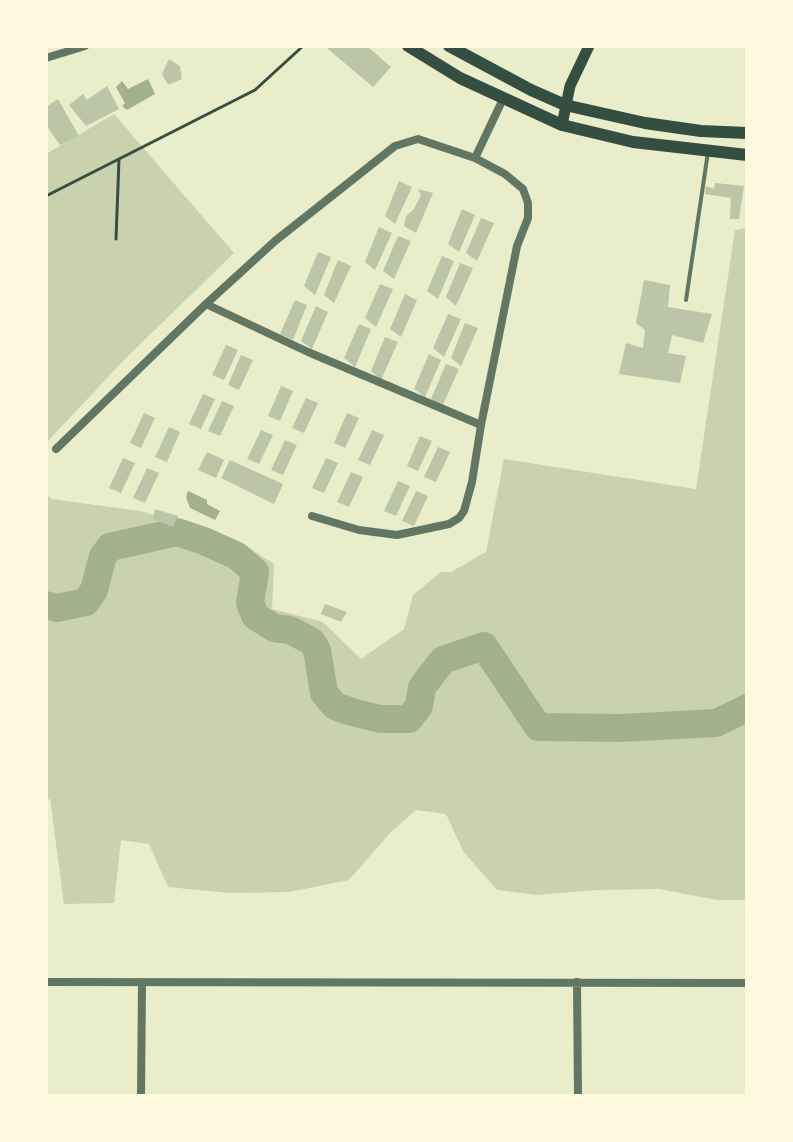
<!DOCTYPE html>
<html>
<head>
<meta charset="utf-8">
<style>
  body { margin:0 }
  #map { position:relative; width:793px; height:1142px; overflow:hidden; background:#e9edc9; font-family:Arial,sans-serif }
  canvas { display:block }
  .frame { position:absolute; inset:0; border:48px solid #fefae0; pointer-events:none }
</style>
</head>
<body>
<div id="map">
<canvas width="793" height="1142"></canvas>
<div class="frame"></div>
</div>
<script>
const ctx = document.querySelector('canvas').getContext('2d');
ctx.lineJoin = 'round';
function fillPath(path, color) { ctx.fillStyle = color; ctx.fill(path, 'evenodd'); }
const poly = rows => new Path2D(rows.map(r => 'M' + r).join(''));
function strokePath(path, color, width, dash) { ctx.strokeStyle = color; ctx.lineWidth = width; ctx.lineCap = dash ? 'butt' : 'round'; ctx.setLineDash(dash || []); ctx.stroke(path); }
const green = poly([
  [114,114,234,253,125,359,46,443,46,154],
  [747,228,747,900,717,900,659,889,598,890,537,895,497,890,463,851,446,814,416,810,390,833,349,880,289,892,229,893,168,887,149,844,121,840,114,903,64,904,50,798,46,803,46,493,51,499,140,511,237,540,274,564,272,609,323,622,361,659,404,629,413,595,441,572,451,572,486,552,504,459,696,489,735,230]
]);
const water = poly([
  [148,79,155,94,127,110,122,106,125,103,116,87,122,81,128,89],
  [188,491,207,500,207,504,220,511,215,520,190,508,186,497]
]);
const river = poly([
  [46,605,57,608,86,602,94,590,103,556,110,547,177,532,204,541,237,556,255,572,250,603,255,616,274,628,290,630,311,641,317,650,324,693,335,706,352,712,380,719,409,719,419,706,422,687,443,660,484,646,538,727,621,728,716,723,747,708]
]);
const building = poly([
  [330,46,367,46,391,67,373,87,328,49],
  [169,59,180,66,182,79,168,85,162,74],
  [107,86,119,109,86,126,69,105,83,94,87,100],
  [58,99,79,136,60,145,46,125,46,107],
  [399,181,412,187,395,224,385,216],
  [715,183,744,186,739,219,730,219,731,198,705,194,706,186,714,189],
  [418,189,433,193,416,233,404,226,406,216,414,209,421,195],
  [462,209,475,215,459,252,448,244],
  [481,218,494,223,477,261,466,253],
  [379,227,392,233,375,270,365,262],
  [398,236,411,241,394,279,383,271],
  [318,252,331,257,315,295,304,286],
  [442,256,454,261,438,299,427,291],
  [338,260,351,266,334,303,324,295],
  [460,263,473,268,456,306,446,297],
  [644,280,670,285,668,307,712,314,703,343,672,335,668,353,686,356,680,383,619,374,626,343,643,348,645,330,636,323],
  [380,284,393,289,376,327,365,318],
  [405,294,417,300,401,337,390,329],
  [295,300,307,305,293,340,280,334],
  [316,306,328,312,312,349,301,341],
  [448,314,461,319,444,357,433,348],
  [465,323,478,328,461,366,451,358],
  [359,324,371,329,355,367,344,358],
  [385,337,398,342,381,380,371,371],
  [226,345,238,350,224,380,212,375],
  [429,354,441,360,425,397,414,389],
  [241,355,253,360,239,390,228,385],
  [446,364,459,369,442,407,431,399],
  [281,386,293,391,280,421,268,416],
  [203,394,215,399,201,429,189,424],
  [306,398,318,403,304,433,292,428],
  [222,401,234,406,220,436,208,431],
  [144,413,155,418,141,448,130,443],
  [347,413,359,418,345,448,334,443],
  [169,427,180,432,167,462,155,457],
  [261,430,273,435,259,464,247,459],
  [372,430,384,435,370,465,358,460],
  [420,436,432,441,418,471,407,466],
  [285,440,297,445,283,475,271,470],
  [438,447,450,452,436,482,424,477],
  [207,452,224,460,216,478,198,470],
  [123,458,135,463,121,493,109,488],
  [326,458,338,463,324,493,312,488],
  [230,460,283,484,274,504,221,478],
  [147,468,159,473,145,503,133,498],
  [351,472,363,477,349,507,337,502],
  [398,481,410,486,396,516,384,511],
  [416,491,428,496,414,526,402,521],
  [155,509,178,516,173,527,153,519],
  [325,604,347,612,341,622,321,614]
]);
const path = poly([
  [46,196,255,90,303,46],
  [116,239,119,159]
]);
const service = poly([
  [686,300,708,152]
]);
const minor = poly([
  [46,58,85,46],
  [206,304,308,352,481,425],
  [56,449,206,304,275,241,395,146,418,139,475,158],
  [312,516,359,530,397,535,449,524,459,518,464,511,472,482,481,425,517,246,528,218,528,203,523,189,505,174,475,158,503,99],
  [46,982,747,983],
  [577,982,578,1096],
  [141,1096,142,982]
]);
const secondary = poly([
  [562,125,570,86,589,46]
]);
const primary = poly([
  [408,46,460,78,562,125,633,142,747,155],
  [449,46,531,90,565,105,645,123,701,131,747,133]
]);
fillPath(green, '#cad2ad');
fillPath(water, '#a3b18a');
strokePath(river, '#a3b18a', 28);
fillPath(building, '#bcc5a7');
strokePath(path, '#344e41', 3);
strokePath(service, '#617663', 4);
strokePath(minor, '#617663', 8);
strokePath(secondary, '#344e41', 11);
strokePath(primary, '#344e41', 12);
</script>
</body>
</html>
